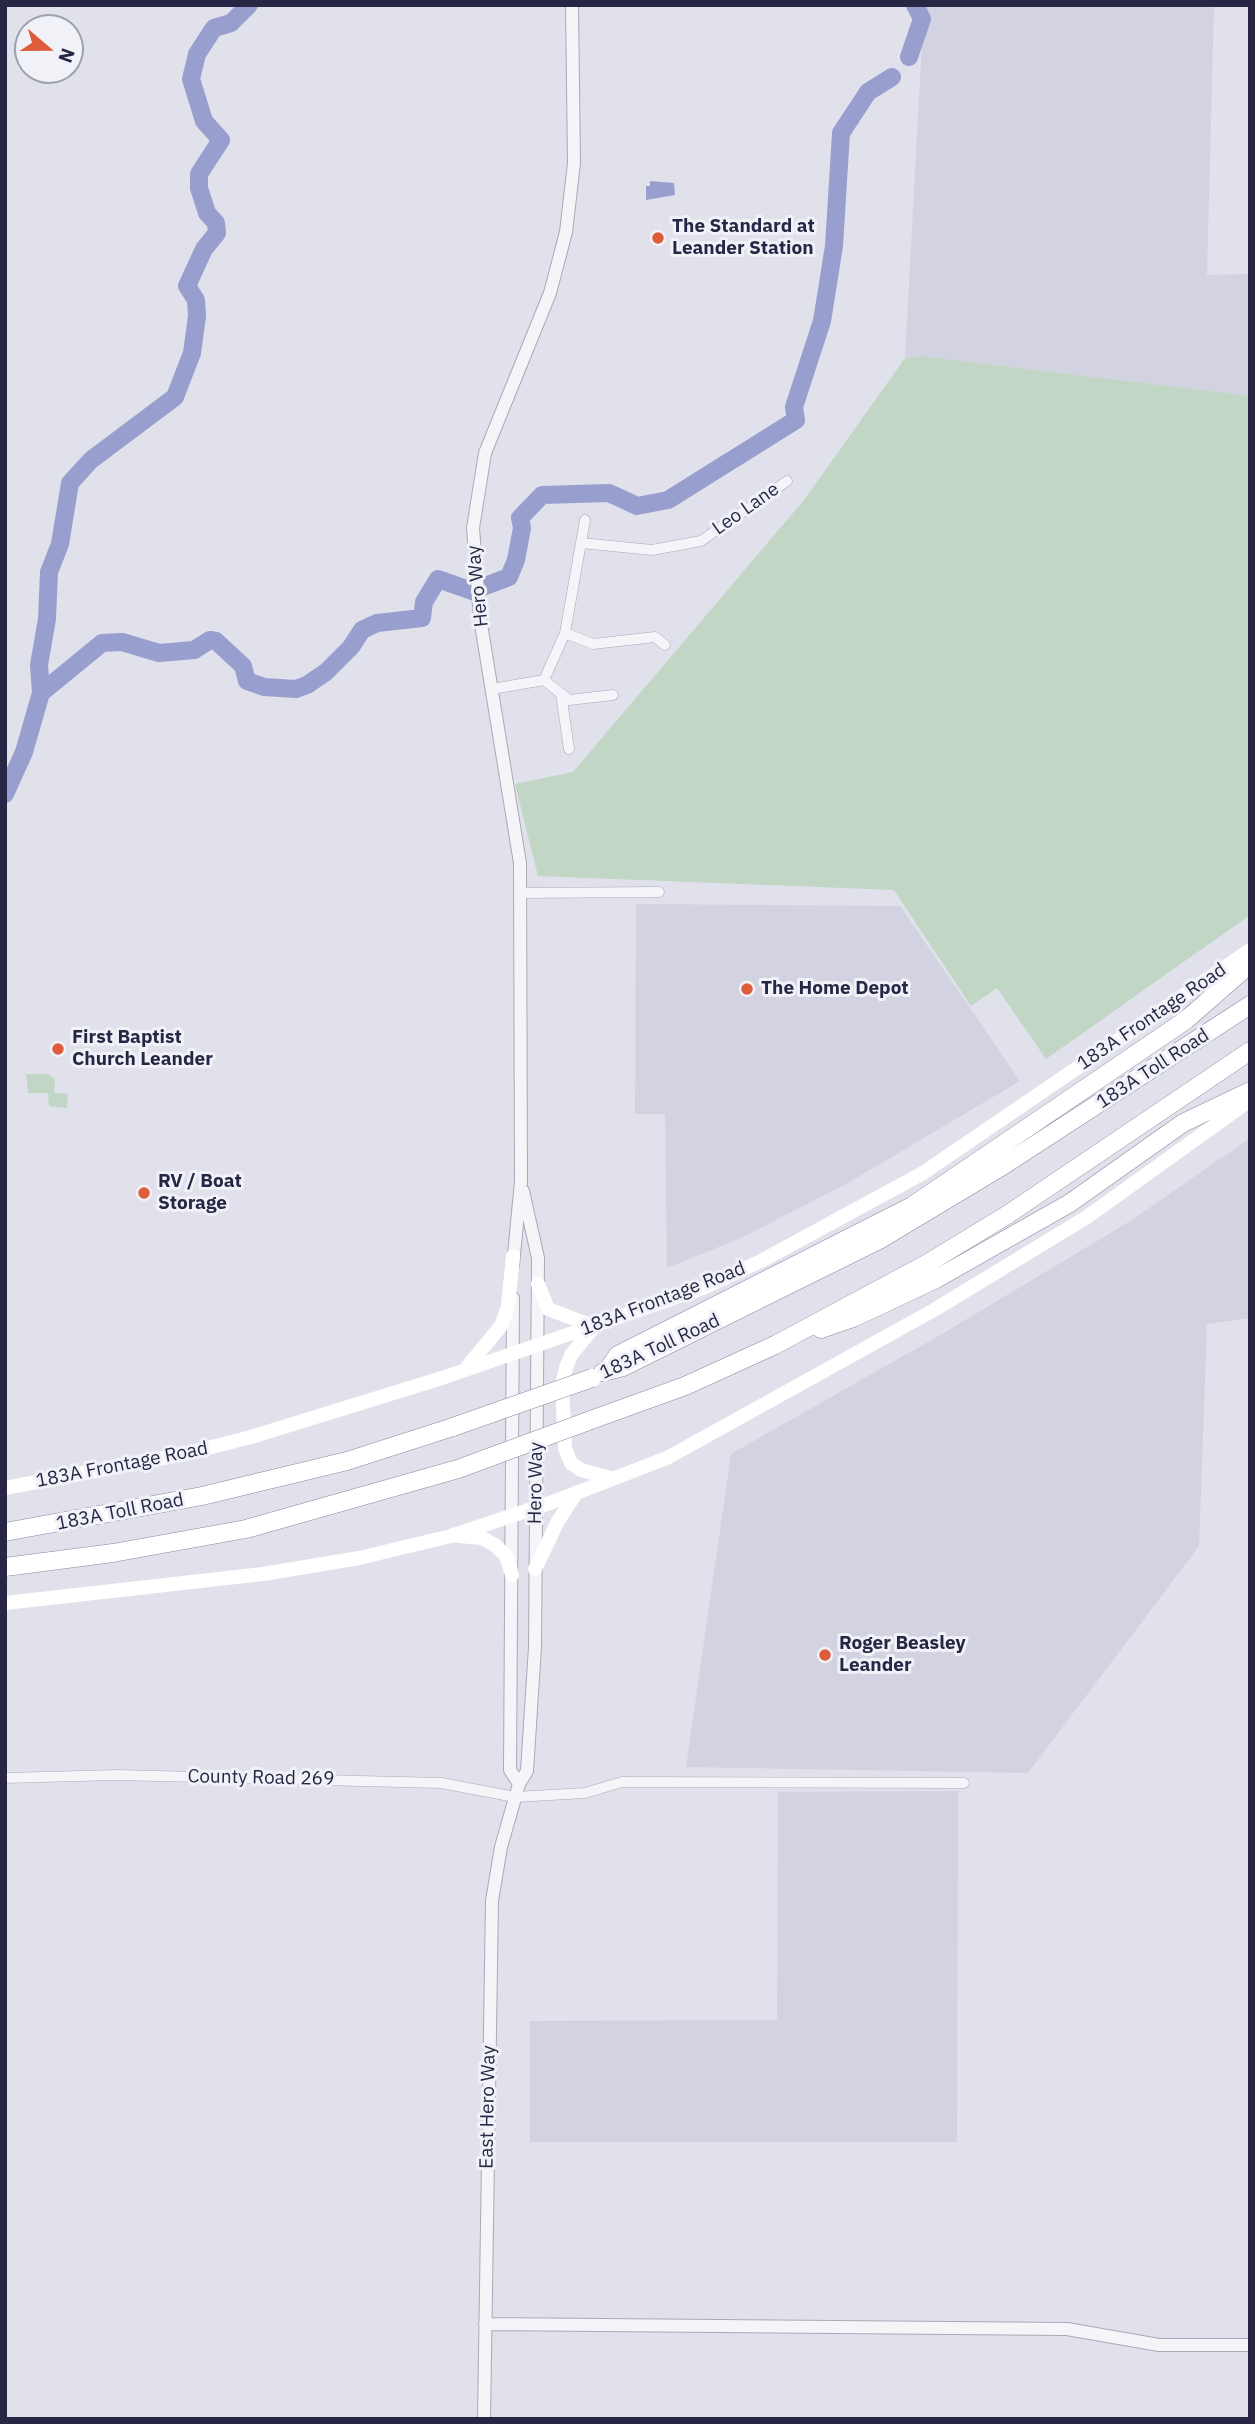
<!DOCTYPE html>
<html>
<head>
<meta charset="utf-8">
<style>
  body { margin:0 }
  #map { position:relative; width:1255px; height:2424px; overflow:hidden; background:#e1e1eb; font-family:"IBM Plex Sans",sans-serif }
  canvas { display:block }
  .frame { position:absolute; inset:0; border:7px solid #272745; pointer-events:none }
  .north { position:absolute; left:14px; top:14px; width:70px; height:70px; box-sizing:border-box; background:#f1f2f8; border:2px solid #a0a1b0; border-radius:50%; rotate:110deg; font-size:19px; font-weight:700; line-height:28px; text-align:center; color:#272745 }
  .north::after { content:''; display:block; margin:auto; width:24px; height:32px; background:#dd5c39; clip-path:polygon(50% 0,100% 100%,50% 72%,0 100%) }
</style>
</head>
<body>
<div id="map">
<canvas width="1255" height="2424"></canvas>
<div class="frame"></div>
<div class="north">N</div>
</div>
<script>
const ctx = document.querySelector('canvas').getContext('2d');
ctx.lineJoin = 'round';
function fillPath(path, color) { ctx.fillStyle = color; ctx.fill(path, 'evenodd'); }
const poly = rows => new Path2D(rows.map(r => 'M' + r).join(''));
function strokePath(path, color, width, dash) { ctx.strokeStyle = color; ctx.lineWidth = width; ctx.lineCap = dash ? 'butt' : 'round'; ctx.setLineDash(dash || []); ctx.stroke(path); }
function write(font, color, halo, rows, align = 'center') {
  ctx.font = font + ' "IBM Plex Sans",sans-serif'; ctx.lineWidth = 6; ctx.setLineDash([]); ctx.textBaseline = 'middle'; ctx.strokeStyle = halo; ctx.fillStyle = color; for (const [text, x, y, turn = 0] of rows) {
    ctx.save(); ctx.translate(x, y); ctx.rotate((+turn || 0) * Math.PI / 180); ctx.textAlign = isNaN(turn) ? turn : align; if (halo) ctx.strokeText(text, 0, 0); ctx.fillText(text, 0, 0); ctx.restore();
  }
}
const built = poly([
  [924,5,1214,5,1207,275,1250,274,1250,396,922,356,905,358],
  [636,904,900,906,1020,1081,848,1183,741,1238,667,1268,665,1114,635,1114],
  [1250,1138,1250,1318,1207,1324,1199,1546,1028,1773,686,1767,731,1454,942,1334,1132,1220],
  [958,1791,957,2142,530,2142,530,2021,777,2020,778,1792]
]);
const green = poly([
  [922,356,1250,396,1250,915,1046,1059,997,988,971,1006,894,890,538,876,515,784,573,772,804,500,905,358],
  [26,1074,48,1074,55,1079,54,1093,68,1094,67,1108,49,1106,48,1093,28,1093]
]);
const water = poly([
  [650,181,674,183,675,195,646,200,646,186,650,186]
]);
const river = poly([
  [909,57,922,19,915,5],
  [41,693,102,643,122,642,159,653,194,650,210,640,216,641,243,666,247,681,264,687,296,689,307,685,326,672,351,647,362,630,377,623,422,618,424,602,438,579,472,591,509,577,516,560,522,528,520,518,542,495,609,493,637,506,668,500,796,420,794,407,822,321,834,246,841,133,868,92,892,77],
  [5,794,24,752,41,693,39,665,47,619,49,572,60,544,70,483,91,460,175,397,192,353,197,316,196,300,187,286,204,249,217,233,216,223,207,213,199,188,199,174,221,140,204,121,191,79,197,54,214,28,231,23,249,5]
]);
const minor = poly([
  [581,543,652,550,701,541,787,481],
  [565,633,593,644,655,637,665,645],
  [544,680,569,700,613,695],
  [492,689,544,680,565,633,585,520],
  [561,694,569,749],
  [520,893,659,892],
  [5,1778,117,1775,441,1783,515,1797,585,1793,622,1782,964,1783]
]);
const tertiary = poly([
  [513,1265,521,1181,520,863,480,618,473,528,485,453,550,293,566,232,574,163,572,5],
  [513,1298,510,1770,519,1784],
  [485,2324,1067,2329,1159,2345,1250,2345],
  [484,2419,492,1901,501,1847,519,1784,527,1771,535,1647,538,1258,523,1191]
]);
const secondary = poly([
  [538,1284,548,1309,593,1326],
  [593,1328,571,1355,566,1368,562,1385,565,1448,571,1463,581,1470,611,1478],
  [467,1367,501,1326,508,1306,513,1256],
  [5,1488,184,1454,251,1437,442,1378,703,1288,763,1260,923,1173,1250,950],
  [459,1536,482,1538,495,1545,506,1556,512,1575],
  [535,1569,558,1521,577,1492],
  [5,1603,263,1574,359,1558,451,1536,550,1503,667,1458,934,1310,1087,1217,1250,1100]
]);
const motorway = poly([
  [821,1329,853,1318,936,1279,1070,1203,1183,1123,1250,1091],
  [608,1369,618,1355,912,1206,1186,1020,1250,964],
  [603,1372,623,1367,879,1240,1004,1165,1250,1005],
  [591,1420,685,1386,775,1345,928,1263,1007,1215,1250,1051],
  [5,1532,202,1496,347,1461,453,1427],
  [5,1567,113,1553,246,1529,458,1469]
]);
const motorwayBridge = poly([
  [453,1427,592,1378],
  [458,1469,591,1420]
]);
const markers = [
  [658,238,7,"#dd5c39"],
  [747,989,7,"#dd5c39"],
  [58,1049,7,"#dd5c39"],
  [144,1193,7,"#dd5c39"],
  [825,1655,7,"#dd5c39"]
];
const poiNames = [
  ["The Standard at",672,227],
  ["Leander Station",672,249],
  ["The Home Depot",761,989],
  ["First Baptist",72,1038],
  ["Church Leander",72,1060],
  ["RV / Boat",158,1182],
  ["Storage",158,1204],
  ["Roger Beasley",839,1644],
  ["Leander",839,1666]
];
const streetNames = [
  ["Leo Lane",746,509,-35],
  ["Hero Way",478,586,-96],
  ["183A Frontage Road",1152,1017,-34],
  ["183A Toll Road",1153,1069,-33],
  ["183A Frontage Road",663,1299,-21],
  ["183A Toll Road",660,1347,-25],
  ["183A Frontage Road",122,1465,-11],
  ["Hero Way",536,1483,-89],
  ["183A Toll Road",120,1512,-11],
  ["County Road 269",261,1778,1],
  ["East Hero Way",488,2107,-89]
];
fillPath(built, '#d2d2e1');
fillPath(green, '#c1d6c4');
fillPath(water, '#989fcf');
strokePath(river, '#989fcf', 18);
strokePath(minor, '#a9a9b9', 11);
strokePath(tertiary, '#a9a9b9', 14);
strokePath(motorway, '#8788a4', 19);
strokePath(minor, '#f5f4f9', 10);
strokePath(tertiary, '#f5f4f9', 12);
strokePath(secondary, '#fff', 14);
strokePath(motorway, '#fff', 18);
strokePath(motorwayBridge, '#8788a4', 19, []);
strokePath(motorwayBridge, '#fff', 18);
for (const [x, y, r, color] of markers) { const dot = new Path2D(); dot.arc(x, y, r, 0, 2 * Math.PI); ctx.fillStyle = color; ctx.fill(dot); strokePath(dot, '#f1f2f8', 2.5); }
write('bold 19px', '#272745', '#f1f2f8', poiNames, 'left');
write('19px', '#272745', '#f1f2f8', streetNames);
</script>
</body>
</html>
